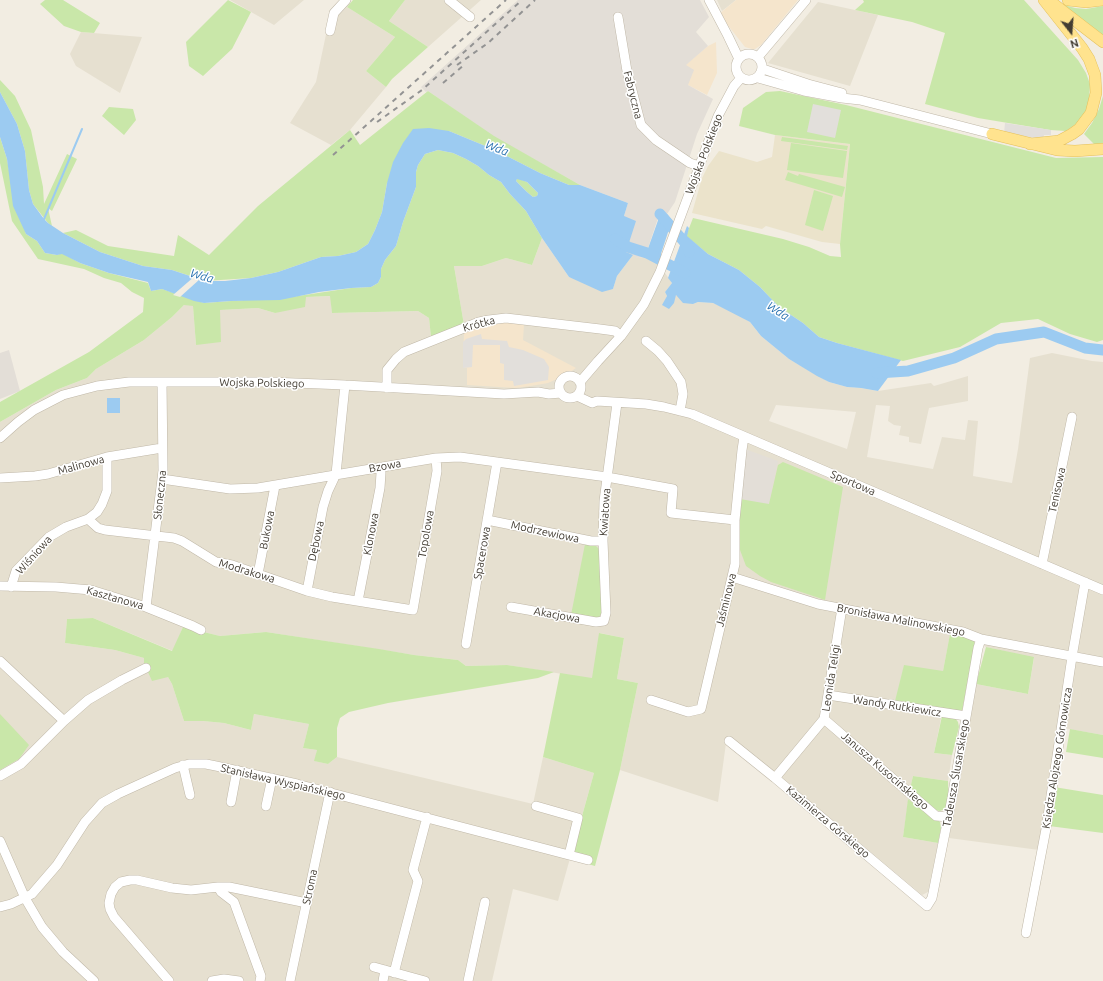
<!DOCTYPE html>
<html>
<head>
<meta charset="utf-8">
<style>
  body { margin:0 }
  #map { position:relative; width:1103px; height:981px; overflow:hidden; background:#f2ede2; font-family:Ubuntu,sans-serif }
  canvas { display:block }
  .north { position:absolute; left:1051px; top:12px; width:40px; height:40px; -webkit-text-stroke:3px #fff; paint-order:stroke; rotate:163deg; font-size:11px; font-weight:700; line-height:16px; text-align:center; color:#433d33 }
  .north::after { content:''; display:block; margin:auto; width:14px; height:18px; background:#433d33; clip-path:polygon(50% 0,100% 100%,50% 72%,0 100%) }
</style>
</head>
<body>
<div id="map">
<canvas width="1103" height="981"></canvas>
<div class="north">N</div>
</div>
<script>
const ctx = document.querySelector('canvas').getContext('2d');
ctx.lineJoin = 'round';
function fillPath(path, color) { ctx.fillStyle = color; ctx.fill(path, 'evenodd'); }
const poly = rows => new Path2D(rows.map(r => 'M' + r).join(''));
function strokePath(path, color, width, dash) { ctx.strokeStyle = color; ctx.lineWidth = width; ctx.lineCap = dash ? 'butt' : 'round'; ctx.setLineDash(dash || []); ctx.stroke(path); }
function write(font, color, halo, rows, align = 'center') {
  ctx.font = font + ' Ubuntu,sans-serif'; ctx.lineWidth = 3; ctx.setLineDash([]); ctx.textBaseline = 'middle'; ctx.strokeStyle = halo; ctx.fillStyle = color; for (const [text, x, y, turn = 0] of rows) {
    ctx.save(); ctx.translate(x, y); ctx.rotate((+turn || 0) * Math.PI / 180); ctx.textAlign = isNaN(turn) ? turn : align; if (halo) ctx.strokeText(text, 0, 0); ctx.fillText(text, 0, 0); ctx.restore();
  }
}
const residential = poly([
  [230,0,304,0,274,25],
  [405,0,481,0,428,47,389,21],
  [717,0,736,0,722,11],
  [818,2,878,15,850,86,768,63],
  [347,7,395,37,366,71,386,87,350,130,331,145,290,123,316,82,328,25],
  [81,32,142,37,120,93,76,66,70,54],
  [542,238,569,277,613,289,617,276,633,255,638,258,645,257,658,263,672,283,665,292,667,296,663,306,676,295,693,304,698,302,713,303,737,314,750,322,761,336,789,359,829,382,847,387,861,388,878,391,931,383,934,386,968,376,968,401,929,408,921,444,909,442,909,437,899,435,901,426,894,425,888,421,890,406,876,405,867,457,933,469,942,437,965,440,968,420,978,421,973,476,1012,483,1018,449,1030,358,1052,353,1092,361,1103,362,1103,735,1063,728,1039,850,949,838,966,747,976,684,1028,694,1034,658,986,647,970,638,950,635,943,671,943,709,934,753,952,755,948,781,913,776,910,789,903,837,938,843,928,892,922,895,860,843,854,850,810,807,726,743,718,802,620,770,638,683,617,679,624,638,600,633,593,679,507,665,466,666,458,660,414,655,266,632,220,636,183,627,173,651,93,618,67,619,65,643,115,650,144,658,144,663,168,677,172,684,184,721,203,721,224,723,251,730,254,714,309,724,303,748,317,750,315,761,328,764,337,757,533,804,543,757,594,773,558,901,513,889,492,981,0,981,0,422,56,390,87,378,96,369,144,340,172,317,184,305,193,305,196,345,220,310,258,308,275,313,306,297,331,296,332,313,418,311,429,318,431,337,464,325,454,266,482,266,506,258,532,265],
  [776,405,856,412,847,449,769,421]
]);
const commercial = poly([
  [736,0,798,0,761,45,755,49,752,49,745,47,719,14],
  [716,42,717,73,707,95,688,85,685,65,708,46],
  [502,321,524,324,523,340,576,368,566,375,548,383,531,386,515,388,467,385,467,368,463,368,464,330,486,323]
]);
const industrial = poly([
  [518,0,700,0,709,17,696,32,708,46,686,65,694,70,688,85,713,99,697,134,675,202,667,214,660,212,645,257,638,258,625,252,628,247,624,216,628,203,580,185,494,137,428,91,426,92,421,87],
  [9,350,20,391,0,399,0,353],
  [745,449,778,461,769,505,740,499]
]);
const education = poly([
  [775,135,850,144,840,244,822,242,766,226,762,229,692,213,702,178,708,166,719,151,757,162,772,157]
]);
const green = poly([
  [45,0,63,0,100,23,94,33,81,32,64,26,40,4],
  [228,0,251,12,232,49,203,76,189,66,186,42],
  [353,0,405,0,389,21,428,47,392,79,386,87,366,71,395,37,347,7],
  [863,0,1024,0,1078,60,1086,73,1090,84,1089,101,1086,111,1080,121,1066,131,1050,130,978,118,925,104,945,33,912,22,855,10,864,2],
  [1064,5,1075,8,1086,9,1103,6,1103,36],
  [0,80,15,96,31,130,43,187,44,204,67,154,77,159,52,211,48,208,52,226,48,223,33,204,29,190,25,151,17,124,0,92],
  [428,91,494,136,580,185,569,185,540,173,495,150,449,131,387,183,382,212,375,230,368,244,356,252,338,256,321,257,278,272,251,278,205,281,172,270,143,266,100,252,63,233,76,230,108,246,174,256,178,235,209,255,258,206,350,130,360,145],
  [780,91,846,105,1056,158,1103,157,1103,340,1097,342,1070,334,1038,319,1001,323,960,347,903,361,837,343,819,337,803,323,779,307,760,287,739,270,708,254,686,236,693,218,783,239,809,247,830,256,841,257,840,244,850,144,775,135,739,126,743,108,766,92],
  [1103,96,1103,144,1096,146,1084,134,1092,123,1099,109],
  [109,107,133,109,136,120,124,135,102,116],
  [0,137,7,159,11,182,26,234,37,241,45,253,57,255,62,253,80,263,109,273,148,283,151,291,162,289,204,303,298,296,351,288,371,287,378,283,381,277,381,269,385,260,396,246,403,222,416,187,416,172,418,165,425,154,438,150,453,153,466,159,478,166,489,175,501,182,510,194,526,211,542,238,532,265,506,258,482,266,454,266,464,325,431,337,429,318,418,311,332,313,330,296,306,297,305,307,275,313,258,308,220,310,221,342,196,345,193,306,184,305,172,317,144,340,96,369,87,378,56,390,0,422,0,402,89,352,143,312,144,298,132,292,121,283,104,278,84,269,38,259,12,221,0,163],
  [782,137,848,146,847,150,781,141],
  [791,143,847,151,843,178,787,170],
  [788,172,798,176,799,174,845,187,842,197,785,180],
  [517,178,527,182,538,193,537,196,533,197,527,192,516,181],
  [814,190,833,196,823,231,805,225],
  [783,462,843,487,825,600,771,582,760,576,746,566,740,550,740,499,769,504,778,465],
  [585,544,596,546,599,549,603,609,599,618,571,615],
  [93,618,172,651,183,627,220,636,266,632,379,649,414,655,458,660,466,666,507,665,554,672,538,678,388,703,349,712,340,718,337,728,337,757,328,764,314,761,317,750,303,748,309,724,254,714,251,730,224,723,203,721,184,721,172,684,168,677,152,681,144,663,144,658,115,650,65,643,67,619],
  [599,633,624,638,617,679,638,683,620,770,595,866,570,859,594,773,543,757,560,673,592,678],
  [950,634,970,638,975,641,962,712,895,701,904,665,943,671],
  [986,647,1034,657,1028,694,976,684],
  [0,714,29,745,19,759,0,770],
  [942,716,955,718,958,722,959,727,952,755,934,753],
  [1070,729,1103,735,1103,758,1066,752],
  [913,776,948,781,949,803,945,809,940,811,935,810,910,789],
  [1054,787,1103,795,1103,833,1049,826],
  [908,799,940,822,941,828,938,843,903,837]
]);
const parking = poly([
  [813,104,841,110,835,138,807,132],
  [1005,123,1051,130,1051,135,1044,135,1043,139,1004,133],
  [481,334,482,339,507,341,509,347,523,350,544,359,549,367,548,380,514,386,513,381,504,380,504,364,500,363,500,345,473,345,472,367,463,368,463,342,466,339]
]);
const water = poly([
  [0,92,17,124,25,151,29,190,33,204,44,219,48,223,63,233,100,252,143,266,172,270,205,281,225,281,251,278,278,272,321,257,338,256,356,252,368,244,375,230,382,212,387,183,393,162,403,143,413,129,429,128,449,131,495,150,540,173,569,185,580,185,628,203,624,216,636,221,626,252,633,255,617,276,613,289,602,292,569,277,542,238,526,211,510,194,501,182,489,175,478,166,466,159,453,153,438,150,425,154,418,165,416,172,416,187,403,222,396,246,385,260,381,269,381,277,378,283,371,287,351,288,319,292,280,300,231,301,204,303,194,301,162,289,151,291,148,282,109,273,80,263,62,254,57,255,45,253,37,241,26,234,13,206,7,159,0,137],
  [517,179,527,182,538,193,537,196,533,197,527,192,516,181],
  [661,212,667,214,672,220,658,263,645,257],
  [687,226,689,228,687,236,708,254,739,270,760,287,779,307,803,323,819,337,837,343,901,360,878,391,861,388,847,387,829,382,817,376,789,359,761,336,750,322,713,303,698,302,693,304,683,303,676,295,674,303,669,309,662,305,667,296,665,292,672,283,668,278],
  [107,398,120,398,120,413,107,413]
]);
const pier = poly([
  [195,276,200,279,180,297,173,295]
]);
const stream = poly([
  [44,219,82,129]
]);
const river = poly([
  [660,214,687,245,689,252],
  [615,239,628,247,647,253,685,273],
  [877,373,908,371,954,358,996,339,1044,332,1085,348,1103,350]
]);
const minor = poly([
  [449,0,470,17],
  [709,0,728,36,739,59],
  [618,17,627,71,641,125,656,140,690,163,699,166],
  [330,31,334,13,346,0],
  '736 67a13 13 0 1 1 26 0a13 13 0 1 1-26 0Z',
  [758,57,806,0],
  [763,69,808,84,842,93],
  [758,78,804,91,842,98,860,100,992,134],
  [646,341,658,351,667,361,681,382,683,394,680,411],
  '559 387a11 11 0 1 1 22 0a11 11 0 1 1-22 0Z',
  [580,382,598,361,621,336,644,304,660,272,718,116,734,86,741,78],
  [387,388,387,370,396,359,404,352,479,322,489,320,506,318,600,329,615,331,621,336],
  [577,396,592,403,597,401,646,404,664,407,692,414,1103,590],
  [0,438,18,422,34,410,63,395,97,386,129,382,270,382,345,385,504,394,538,392,549,394,561,393],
  [0,478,35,476,48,474,107,457,162,448],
  [162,479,230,489,258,488,436,458,460,457,607,477,673,489,671,513,735,520],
  [88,519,98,528,105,530,174,538,182,541,216,562,232,565,307,591,332,597,413,610,437,471,436,458],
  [487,520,591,541,603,541],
  [1042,564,1072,417],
  [258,574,275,486],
  [732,577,818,604,963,632,981,639,1103,662],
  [0,586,56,587,91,590,146,607,193,626,201,630],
  [11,587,16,571,49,537,66,527,88,519,97,512,102,504,107,491,107,457],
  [307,591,323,507,328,491,336,474,345,385],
  [358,601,380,488,381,473,380,467],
  [146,607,163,471,162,382],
  [511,607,596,622,604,621,606,613,603,541,604,501,617,403],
  [466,644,497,462],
  [0,661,64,721],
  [828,695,966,716],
  [651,700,688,712,701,709,735,564,735,520,742,450,744,437],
  [824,719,936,816,948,817],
  [729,741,775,778,927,906,932,898,952,798,978,648,981,639],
  [183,765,190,795],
  [0,776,21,764,64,721,88,700,122,680,146,668],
  [775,778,824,719,842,608],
  [231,802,237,770],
  [266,806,272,778],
  [536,806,578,818,569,855],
  [0,841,25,898,42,927,63,952,94,981],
  [218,887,221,892,234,902,261,976,260,981],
  [0,907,11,904,32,894,57,865,85,822,102,803,118,794,175,768,189,764,206,764,216,766,297,784,588,860],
  [1026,933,1046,829,1072,657,1085,582],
  [374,967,425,981],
  [394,973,418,881,413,870,427,817],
  [169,981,114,917,110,909,109,903,111,894,115,887,121,882,130,880,137,880,172,888,191,890,218,887,229,887,307,903],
  [212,981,224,979,239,981],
  [290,981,330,792],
  [383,981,385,970],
  [468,981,485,902]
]);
const major = poly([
  [1068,0,1086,2,1103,0],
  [1051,2,1103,42],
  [992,134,1057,150,1075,151,1103,149],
  [1030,144,1059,141,1072,134,1079,129,1091,113,1096,93,1095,75,1089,59,1082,48,1044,0]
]);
const rail = poly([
  [457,65,488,43,535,0],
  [443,83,465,64],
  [377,122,422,90,522,0],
  [333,155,506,0]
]);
const streetNames = [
  ["Fabryczna",633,95,76],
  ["Wojska Polskiego",704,154,-69],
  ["Krótka",479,324,-15],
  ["Wojska Polskiego",262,383,1],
  ["Malinowa",81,465,-15],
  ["Bzowa",385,466,-10],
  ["Sportowa",853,483,23],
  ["Tenisowa",1057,490,-78],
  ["Słoneczna",160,495,-84],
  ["Kwiatowa",605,512,-86],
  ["Bukowa",267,530,-79],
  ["Modrzewiowa",545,532,12],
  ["Klonowa",371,534,-79],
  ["Topolowa",426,534,-80],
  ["Dębowa",316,541,-78],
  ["Spacerowa",482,553,-80],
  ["Wiśniowa",34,555,-48],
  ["Modrakowa",247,571,17],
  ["Kasztanowa",115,598,16],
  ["Jaśminowa",726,600,-76],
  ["Akacjowa",557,615,10],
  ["Bronisława Malinowskiego",901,620,11],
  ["Leonida Teligi",831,678,-81],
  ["Wandy Rutkiewicz",897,706,9],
  ["Księdza Alojzego Górnowicza",1057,758,-81],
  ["Janusza Kusocińskiego",885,771,41],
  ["Tadeusza Ślusarskiego",956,773,-80],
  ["Stanisława Wyspiańskiego",283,782,13],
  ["Kazimierza Górskiego",828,822,40],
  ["Stroma",310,887,-78]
];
const waterNames = [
  ["Wda",497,148,21],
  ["Wda",202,276,16],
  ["Wda",778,311,33]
];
fillPath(residential, '#e6e0d0');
fillPath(commercial, '#f5e5cc');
fillPath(industrial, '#e3ded7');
fillPath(education, '#ebe3cb');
fillPath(green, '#c9e7a9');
fillPath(parking, '#e2dfdb');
fillPath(water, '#9ccbf1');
fillPath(pier, '#f2ede2');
strokePath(stream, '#9ccbf1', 2);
strokePath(river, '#9ccbf1', 11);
strokePath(minor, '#c0b8a8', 10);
strokePath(major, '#e5c15c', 12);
strokePath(minor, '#fff', 9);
strokePath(major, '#ffe38e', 11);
strokePath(rail, '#939393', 2, [5, 5]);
write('11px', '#433d33', '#fff', streetNames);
write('italic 12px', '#2b73b0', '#fff', waterNames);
</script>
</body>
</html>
